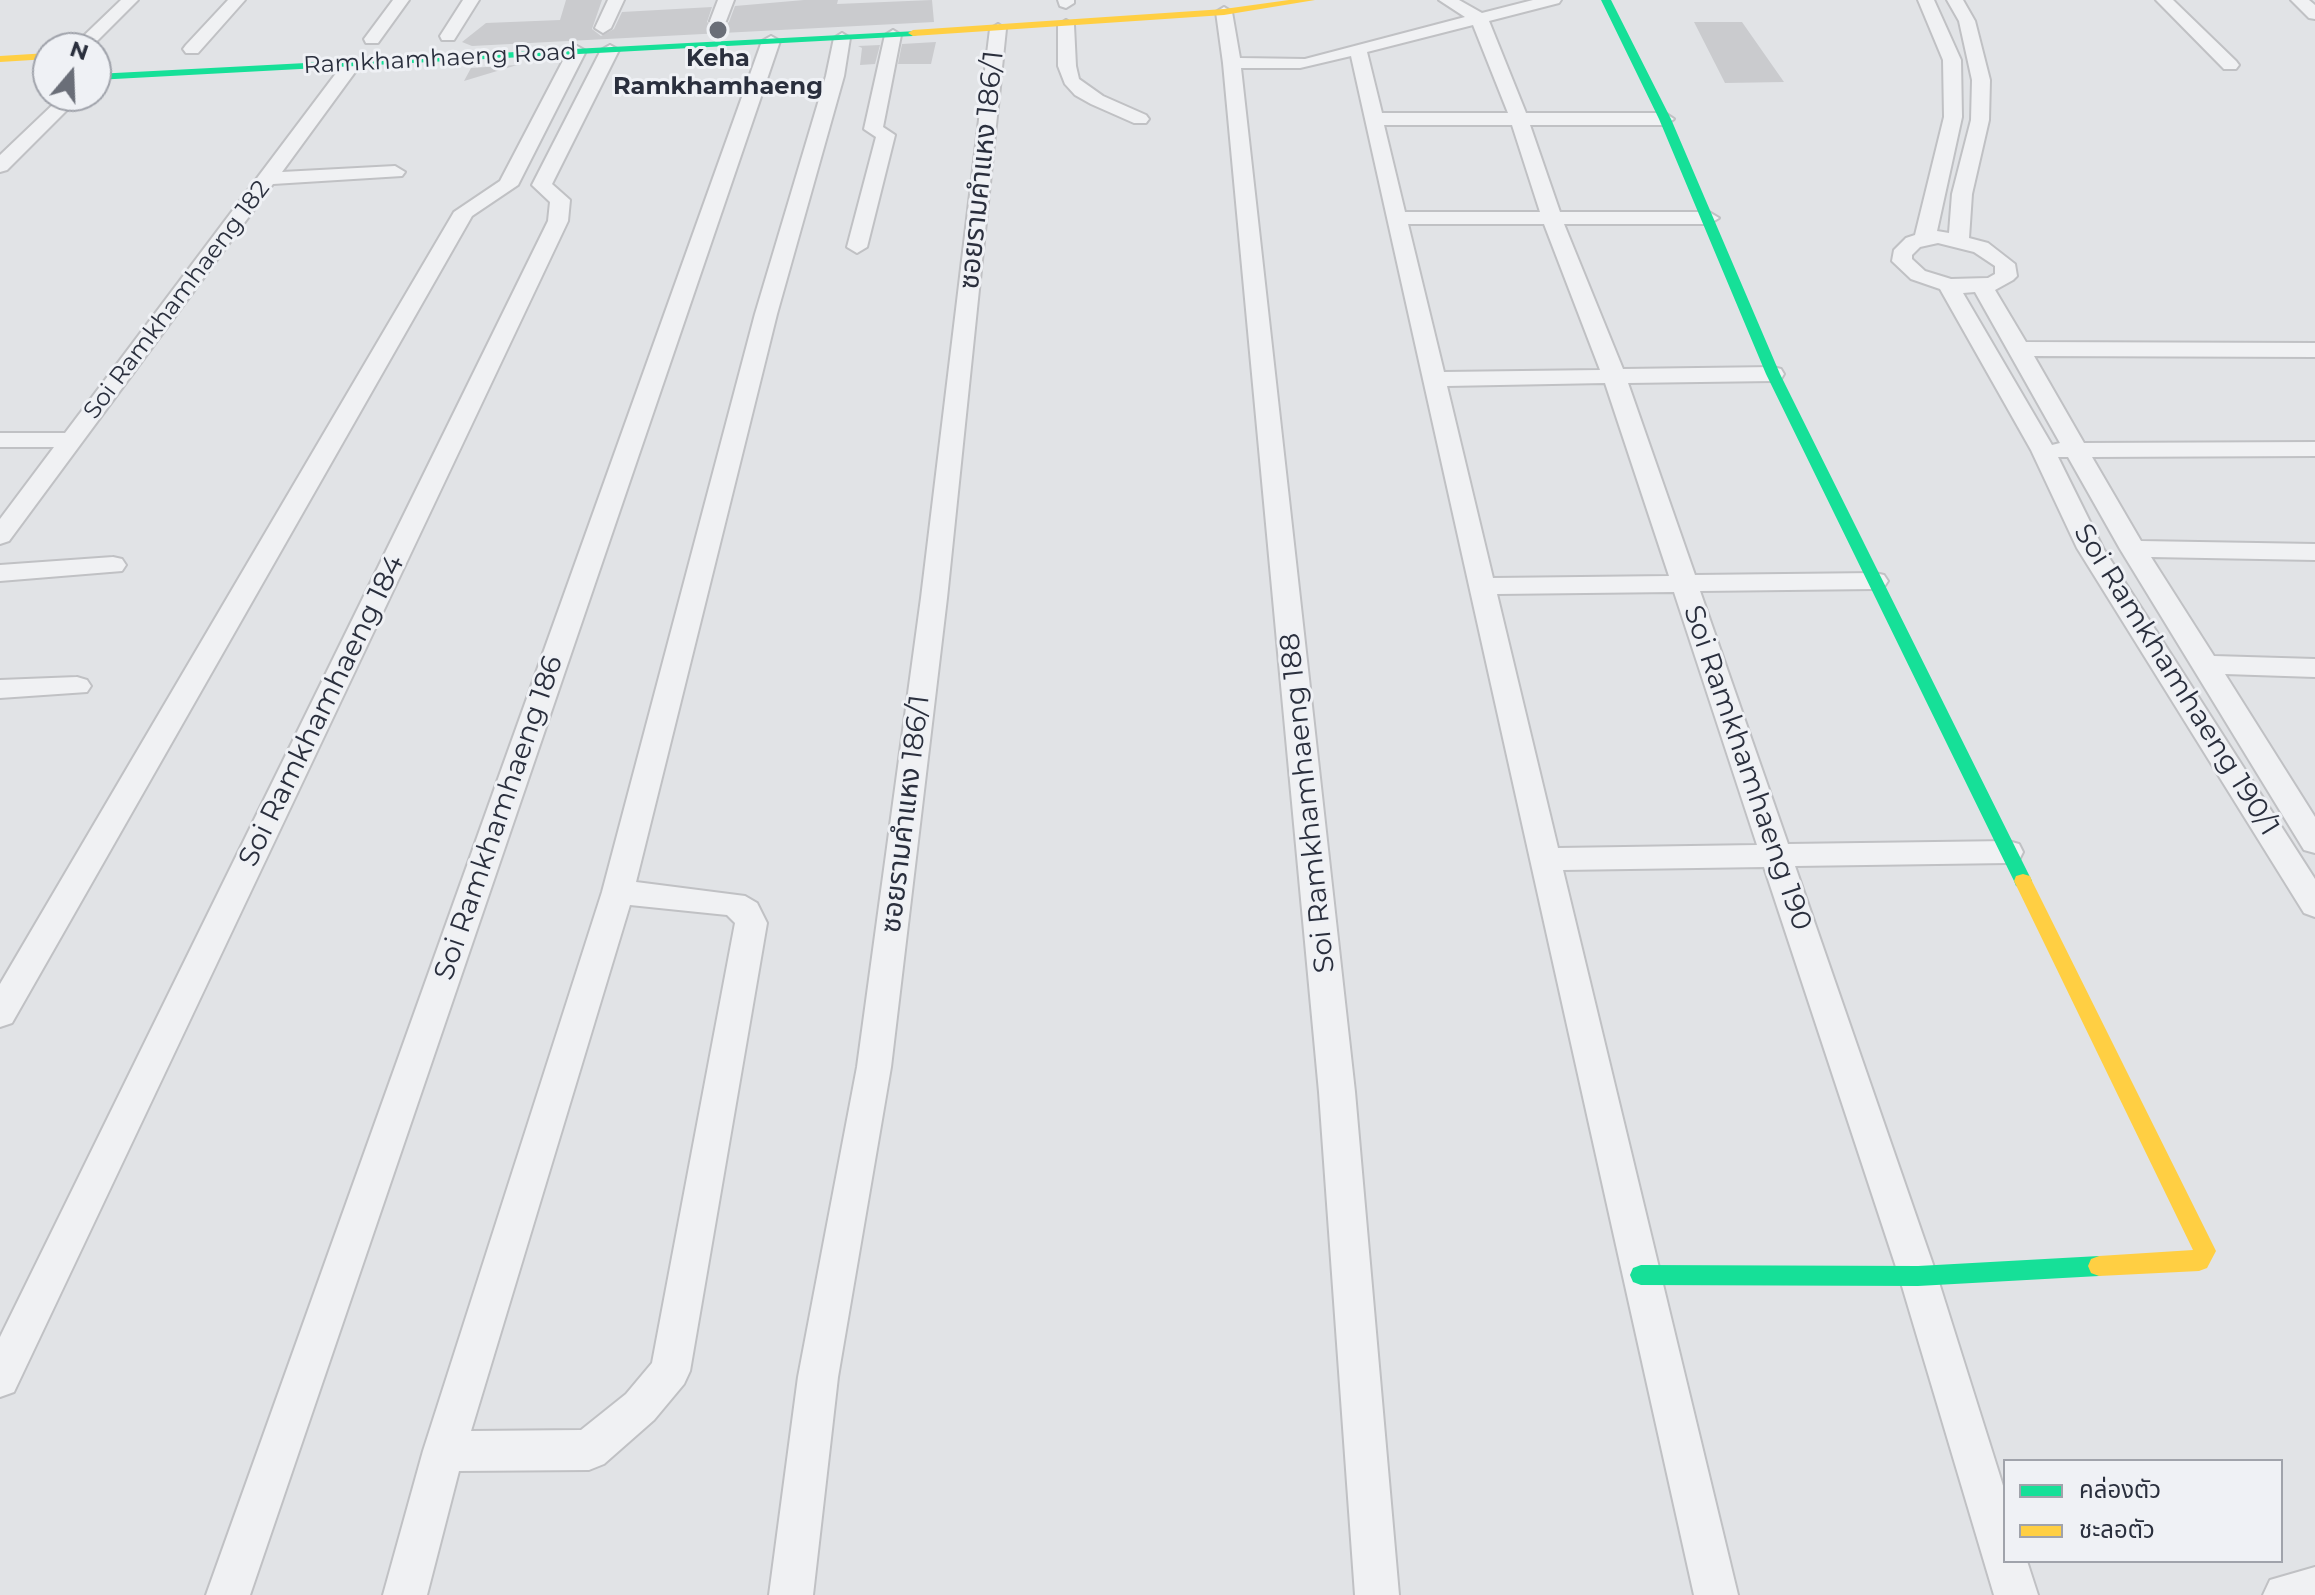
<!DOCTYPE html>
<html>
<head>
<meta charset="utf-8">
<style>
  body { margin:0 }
  #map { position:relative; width:2315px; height:1595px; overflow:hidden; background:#e1e3e6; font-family:Montserrat,"Noto Sans Thai",sans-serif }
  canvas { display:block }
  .legend { position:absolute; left:2003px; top:1459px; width:280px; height:104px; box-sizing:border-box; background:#eff1f5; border:2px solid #a0a3ab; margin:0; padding:10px 14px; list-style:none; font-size:24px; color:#2a2f3d }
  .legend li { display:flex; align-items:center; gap:16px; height:40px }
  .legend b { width:40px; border:2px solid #a0a3ab }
  .north { position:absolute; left:32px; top:32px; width:80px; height:80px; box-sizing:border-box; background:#eff1f5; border:2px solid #a0a3ab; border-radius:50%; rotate:19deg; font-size:22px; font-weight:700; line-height:32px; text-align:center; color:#2a2f3d }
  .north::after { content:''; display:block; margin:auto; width:28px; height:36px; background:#6a6e78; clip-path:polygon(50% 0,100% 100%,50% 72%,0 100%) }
</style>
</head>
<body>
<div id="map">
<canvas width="2315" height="1595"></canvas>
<ul class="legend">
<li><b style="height:10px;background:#16e098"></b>คล่องตัว</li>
<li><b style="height:10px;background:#ffcf43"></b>ชะลอตัว</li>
</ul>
<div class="north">N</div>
</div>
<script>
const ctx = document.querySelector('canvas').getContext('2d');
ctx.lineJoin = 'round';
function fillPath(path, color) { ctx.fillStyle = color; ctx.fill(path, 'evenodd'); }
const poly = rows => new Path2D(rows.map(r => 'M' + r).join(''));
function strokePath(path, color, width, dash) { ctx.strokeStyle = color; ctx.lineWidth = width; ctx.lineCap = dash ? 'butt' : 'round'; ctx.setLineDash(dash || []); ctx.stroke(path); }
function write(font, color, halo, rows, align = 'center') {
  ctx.font = font + ' Montserrat,"Noto Sans Thai",sans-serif'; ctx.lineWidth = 6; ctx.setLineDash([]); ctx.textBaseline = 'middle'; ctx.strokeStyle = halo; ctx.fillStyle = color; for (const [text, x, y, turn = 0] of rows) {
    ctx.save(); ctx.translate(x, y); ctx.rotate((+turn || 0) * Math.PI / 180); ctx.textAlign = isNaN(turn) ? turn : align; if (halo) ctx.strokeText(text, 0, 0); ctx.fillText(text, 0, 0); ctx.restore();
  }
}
const building = poly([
  [566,0,602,0,592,29,601,36,614,29,622,12,712,7,707,22,720,29,729,22,735,6,804,0,838,0,837,4,932,0,934,22,472,46,462,42,486,23,560,20],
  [1694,22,1742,22,1784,82,1725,83],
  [936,42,931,64,898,64,902,44],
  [880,45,875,64,860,65,862,48,858,46],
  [517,65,464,81,471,68]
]);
const street = poly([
  [121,0,138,0,90,48,71,48,121,0],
  [228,0,245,0,198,53,186,53,183,49,186,45,228,0],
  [393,0,409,0,378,43,366,43,364,39,393,0],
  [463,0,479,0,454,40,442,40,440,36,463,0],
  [608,0,624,0,611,28,603,33,595,28,608,0],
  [718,0,734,0,726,21,718,26,710,21,718,0],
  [1058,0,1074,0,1074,3,1066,8,1060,6,1058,0],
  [1439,0,1459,0,1482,13,1533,0,1561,0,1559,3,1489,21,1526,113,1665,113,1674,119,1665,125,1530,125,1560,212,1709,212,1719,218,1709,224,1564,224,1623,369,1773,367,1781,369,1784,374,1781,379,1773,381,1628,383,1695,575,1875,573,1884,575,1888,581,1884,587,1875,589,1700,591,1788,844,2008,841,2019,844,2023,852,2019,860,2008,863,1795,866,1937,1276,2005,1492,2005,1561,2027,1561,2038,1595,1994,1595,1899,1276,1764,867,1563,870,1738,1595,1694,1595,1351,56,1300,68,1241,68,1355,1092,1399,1595,1355,1595,1319,1092,1223,63,1216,12,1224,7,1232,12,1240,58,1305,59,1465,17,1439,0],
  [1473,25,1508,113,1382,113,1367,52,1473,25],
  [1384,125,1512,125,1540,212,1405,212,1384,125],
  [1408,224,1544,224,1600,370,1444,372,1408,224],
  [1605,383,1669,576,1493,578,1447,386,1605,383],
  [1674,592,1757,845,1558,848,1497,594,1674,592],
  [1918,0,1934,0,1961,60,1962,117,1937,231,1949,233,1952,194,1971,120,1972,80,1959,21,1947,0,1963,0,1975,21,1990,80,1989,120,1972,194,1969,238,1988,243,2015,264,2017,276,2013,280,1995,290,2026,342,2315,343,2315,357,2034,356,2084,443,2315,442,2315,456,2092,457,2141,541,2315,544,2315,560,2151,557,2214,656,2315,659,2315,677,2225,674,2315,817,2315,853,2304,850,2120,549,2068,457,2058,457,2103,548,2315,879,2315,917,2304,913,2077,548,2031,450,1940,289,1911,279,1892,261,1894,250,1906,238,1915,235,1944,117,1943,60,1918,0],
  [1938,243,1974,252,1995,266,1995,274,1988,278,1951,279,1925,271,1912,259,1912,255,1920,247,1938,243],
  [1975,292,2007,349,2060,443,2052,445,1963,293,1975,292],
  [2156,0,2173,0,2236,61,2239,65,2236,69,2224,69,2156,0],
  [2291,0,2309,0,2315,5,2315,19,2309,18,2291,0],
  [1066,20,1074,25,1076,66,1079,79,1103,96,1146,115,1149,119,1146,123,1134,123,1091,104,1075,95,1065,84,1058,66,1058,25,1066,20],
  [998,24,1006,29,947,598,891,1067,838,1377,813,1595,769,1595,798,1377,857,1067,921,598,990,29,998,24],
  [893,30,901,35,883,127,895,135,867,247,857,253,847,247,876,137,864,129,885,35,893,30],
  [842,33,850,38,844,76,777,314,636,882,745,896,757,903,767,923,690,1371,684,1384,654,1420,604,1464,589,1470,459,1471,427,1595,383,1595,423,1451,602,892,755,314,826,76,834,38,842,33],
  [630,905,727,915,735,923,652,1363,626,1394,581,1430,471,1431,630,905],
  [771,36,780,41,250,1595,206,1595,762,41,771,36],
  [610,45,619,50,552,184,570,200,568,221,14,1392,0,1397,0,1337,548,221,550,202,532,185,601,50,610,45],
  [577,46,586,51,518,185,472,216,12,1023,0,1027,0,984,454,212,500,181,568,51,577,46],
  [352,59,361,64,282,172,395,166,405,172,402,176,273,184,9,541,0,544,0,519,54,447,0,447,0,433,65,433,346,60,352,59],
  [62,96,81,96,7,170,0,172,0,155,62,96],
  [113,557,122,559,126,565,122,571,0,581,0,565,113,557],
  [77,677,87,680,91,686,87,692,0,698,0,680,77,677],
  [2315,1567,2315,1595,2263,1595,2270,1580,2315,1567]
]);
const fast = poly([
  [1601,0,1611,0,1671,119,1780,374,2032,881,2030,886,2023,888,2016,886,2014,881,1766,374,1659,119,1601,0],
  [917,31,917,35,913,36,96,80,96,74,917,31],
  [2099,1256,2107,1259,2110,1266,2107,1273,2099,1276,1918,1286,1641,1285,1633,1282,1630,1275,1633,1268,1641,1265,1918,1266,2099,1256]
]);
const slow = poly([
  [1289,0,1315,0,1224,15,913,36,908,33,913,30,1224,9,1289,0],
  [48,53,48,59,0,62,0,56,48,53],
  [2023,874,2030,876,2032,881,2216,1251,2207,1268,2199,1271,2099,1276,2091,1273,2088,1266,2091,1259,2099,1256,2193,1250,2014,881,2016,876,2023,874]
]);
const markers = [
  [718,30,10,"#6a6e78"]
];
const farStreetnames = [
  ["Ramkhamhaeng Road",440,59,-3],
  ["Soi Ramkhamhaeng 182",177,300,-53]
];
const farPoinames = [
  ["Keha",718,59],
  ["Ramkhamhaeng",718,87]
];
const streetNames = [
  ["ซอยรามคำแหง 186/1",982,170,-84],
  ["Soi Ramkhamhaeng 190/1",2176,680,58],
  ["Soi Ramkhamhaeng 184",322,711,-64],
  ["Soi Ramkhamhaeng 190",1747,768,71],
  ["Soi Ramkhamhaeng 188",1308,803,-96],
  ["ซอยรามคำแหง 186/1",906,814,-83],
  ["Soi Ramkhamhaeng 186",499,818,-71]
];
fillPath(building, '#cacbce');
strokePath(street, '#c0c1c4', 4);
fillPath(street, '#f0f1f3');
fillPath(fast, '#16e098');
fillPath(slow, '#ffcf43');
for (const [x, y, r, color] of markers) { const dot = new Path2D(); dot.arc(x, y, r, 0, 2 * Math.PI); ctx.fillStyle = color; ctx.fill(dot); strokePath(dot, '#eff1f5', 3); }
write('24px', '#2a2f3d', '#eff1f5', farStreetnames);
write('bold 24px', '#2a2f3d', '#eff1f5', farPoinames);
write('28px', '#2a2f3d', '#eff1f5', streetNames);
</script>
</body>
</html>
